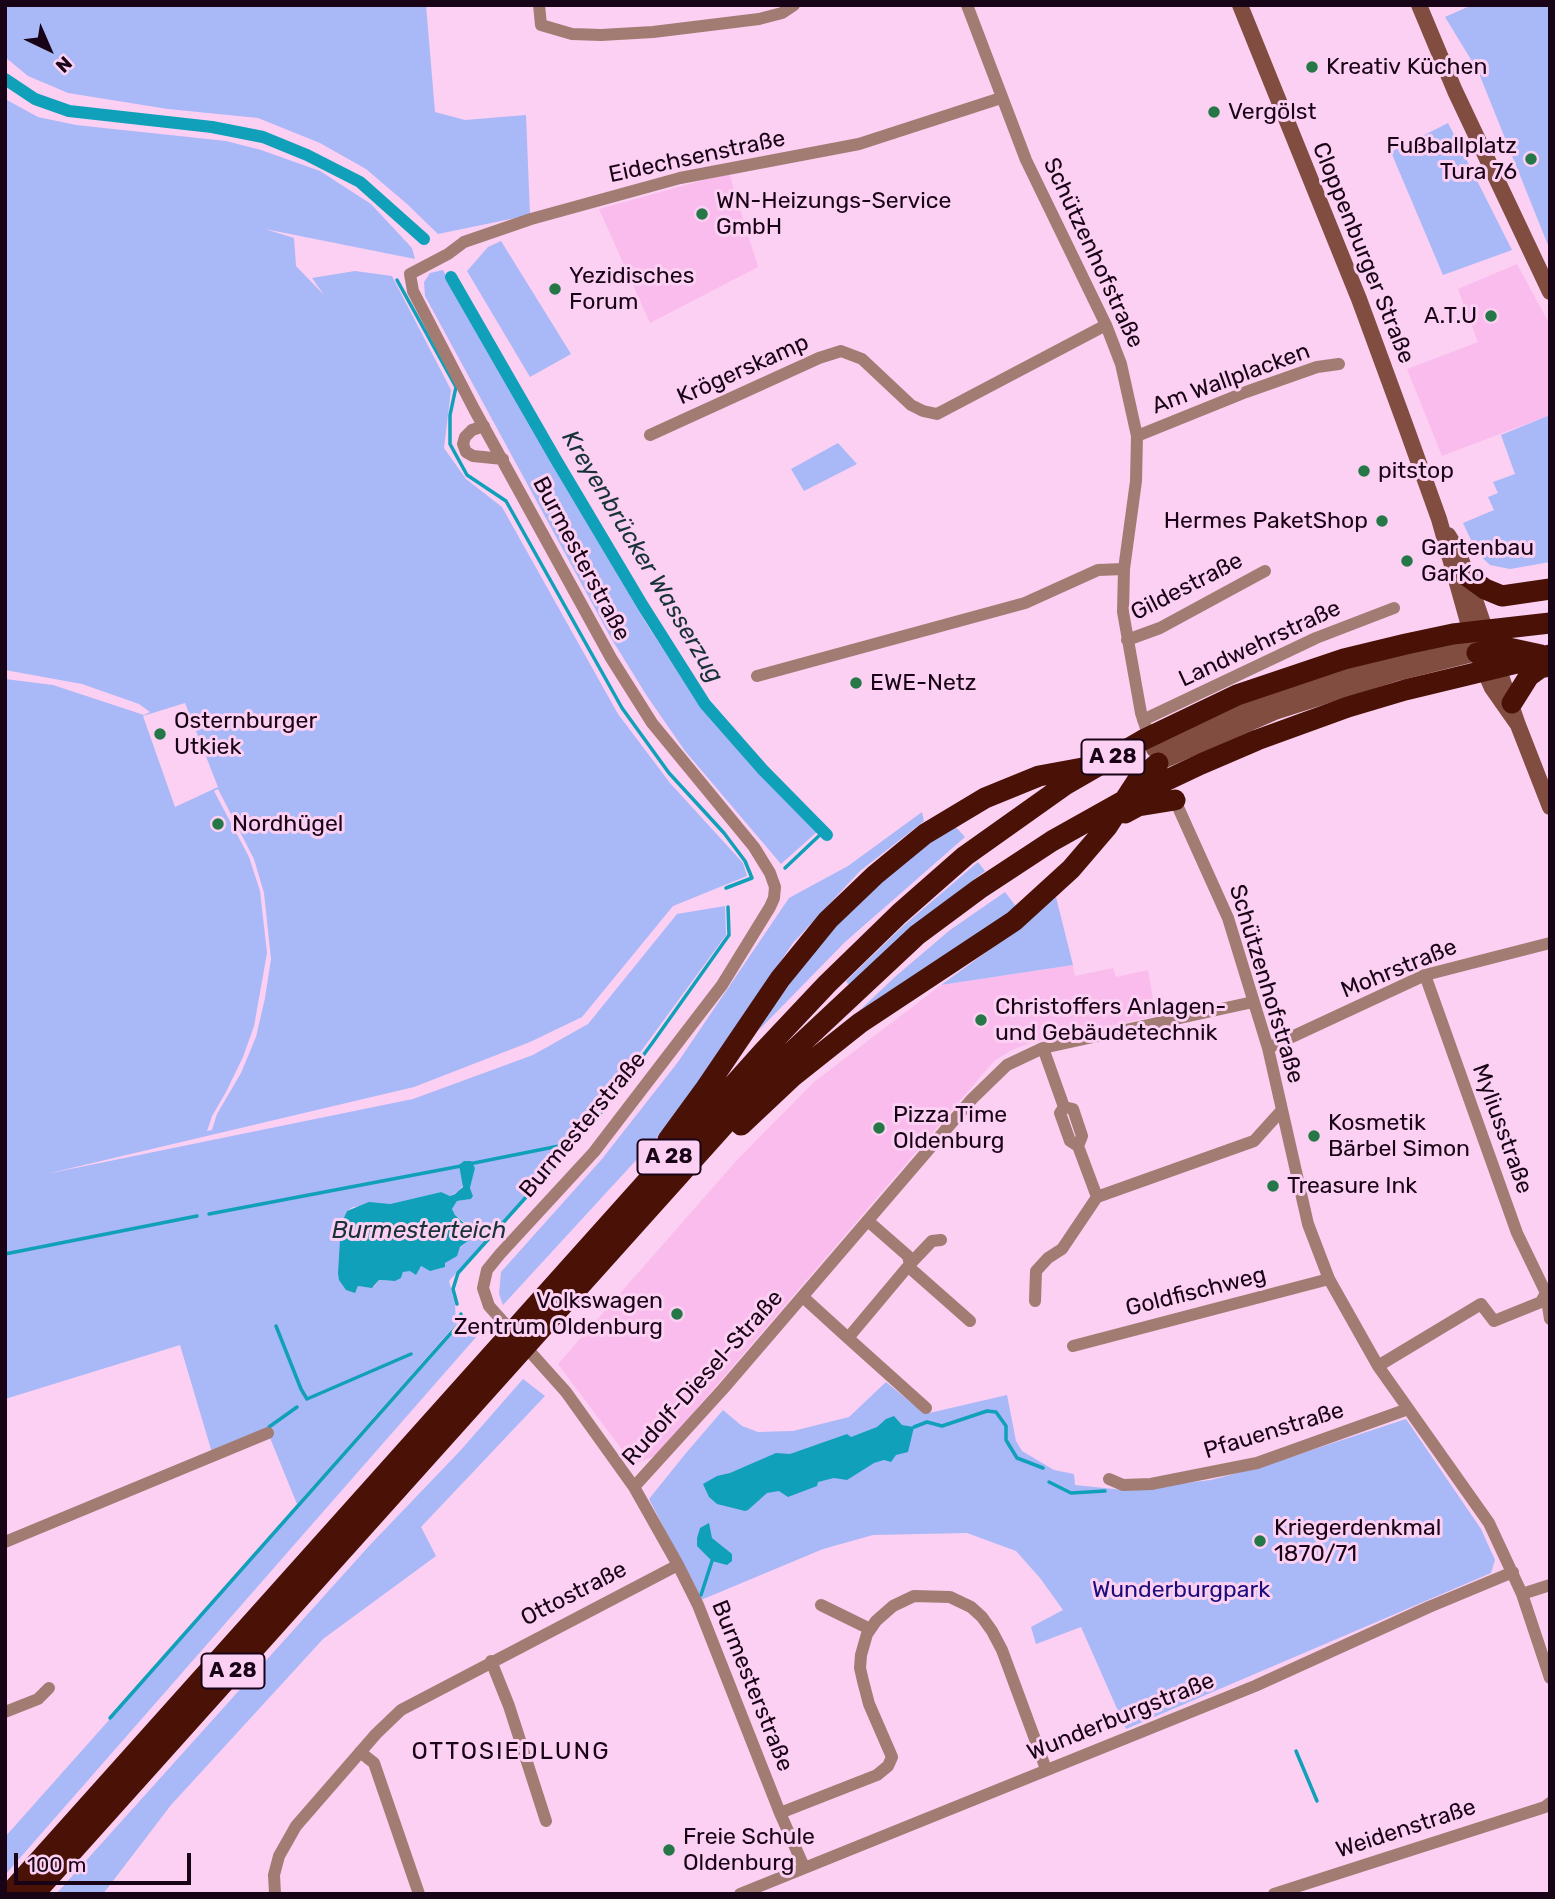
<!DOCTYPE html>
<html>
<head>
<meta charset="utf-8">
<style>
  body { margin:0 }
  #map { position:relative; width:1555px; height:1899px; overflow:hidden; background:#fbd0f2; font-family:Rubik,sans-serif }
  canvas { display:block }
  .frame { position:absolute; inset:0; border:7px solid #190316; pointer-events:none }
  .north { position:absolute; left:14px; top:14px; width:70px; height:70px; -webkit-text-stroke:5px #fbd0f2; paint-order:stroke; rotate:136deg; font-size:19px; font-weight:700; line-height:28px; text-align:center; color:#190316 }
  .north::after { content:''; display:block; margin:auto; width:24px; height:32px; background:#190316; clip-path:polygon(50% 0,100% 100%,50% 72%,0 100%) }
  .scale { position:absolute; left:14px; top:1853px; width:177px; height:32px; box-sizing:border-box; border:4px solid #190316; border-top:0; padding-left:9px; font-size:21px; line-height:24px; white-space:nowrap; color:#190316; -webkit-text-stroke:5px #fbd0f2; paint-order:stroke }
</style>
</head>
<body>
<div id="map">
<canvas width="1555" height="1899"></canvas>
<div class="frame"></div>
<div class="north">N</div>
<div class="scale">100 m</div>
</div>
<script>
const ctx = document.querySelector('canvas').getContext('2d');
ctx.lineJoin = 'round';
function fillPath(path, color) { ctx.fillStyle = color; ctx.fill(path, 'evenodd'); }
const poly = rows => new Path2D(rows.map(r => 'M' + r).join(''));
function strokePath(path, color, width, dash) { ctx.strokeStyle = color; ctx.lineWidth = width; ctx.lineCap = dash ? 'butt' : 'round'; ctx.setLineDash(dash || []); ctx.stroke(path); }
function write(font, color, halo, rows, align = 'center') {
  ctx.font = font + ' Rubik,sans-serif'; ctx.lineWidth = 6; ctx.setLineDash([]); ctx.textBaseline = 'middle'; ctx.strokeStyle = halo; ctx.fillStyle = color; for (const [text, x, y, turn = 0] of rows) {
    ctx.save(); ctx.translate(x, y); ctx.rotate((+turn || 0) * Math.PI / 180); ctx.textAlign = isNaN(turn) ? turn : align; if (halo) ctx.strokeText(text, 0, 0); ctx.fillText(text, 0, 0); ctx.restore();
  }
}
const built = poly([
  [729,173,758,267,650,323,599,209],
  [1517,264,1550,325,1550,415,1442,456,1407,369,1478,342,1458,289],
  [1073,965,1075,976,1113,968,1116,977,1148,970,1156,1016,1033,1042,1012,1050,994,1061,657,1455,637,1463,626,1455,558,1364,737,1160,814,1082,941,985]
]);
const green = poly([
  [5,5,426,5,435,112,465,120,526,115,530,215,438,234,407,204,366,169,320,143,258,118,168,109,68,93,28,76,5,57],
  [1472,5,1550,5,1550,250,1478,71,1445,17],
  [5,99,38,117,76,125,226,141,261,150,320,171,371,204,412,248,415,259,265,229,294,238,296,266,324,295,312,278,355,271,392,276,451,390,444,448,466,479,502,507,618,714,670,783,743,863,747,876,673,906,582,1017,530,1042,414,1087,46,1174,413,1099,533,1055,588,1024,677,914,725,906,726,935,579,1136,449,1281,455,1304,456,1324,297,1504,268,1433,213,1456,180,1345,5,1399,5,679,53,685,144,715,150,712,139,704,82,684,5,670],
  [185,703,218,787,175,807,143,716],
  [218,789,254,859,264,893,271,959,265,998,256,1037,241,1073,217,1114,212,1130,207,1131,212,1116,226,1092,243,1057,254,1026,267,953,260,891,249,857,214,791],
  [475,1167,470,1188,473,1196,471,1199,457,1201,452,1209,455,1215,467,1224,464,1244,445,1263,445,1266,427,1269,421,1266,412,1272,410,1270,403,1272,401,1278,390,1281,379,1280,374,1287,358,1286,355,1292,341,1224,347,1211,353,1207,390,1204,441,1192,450,1196,459,1191],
  [1448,123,1512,250,1443,275,1391,152],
  [501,241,571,354,530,377,467,271,488,247],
  [443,270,523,413,646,623,696,700,752,766,818,831,781,864,685,751,647,696,611,638,425,296,424,282,430,273],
  [1550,415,1550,562,1510,569,1490,565,1477,553,1463,523,1494,510,1488,497,1498,493,1493,482,1515,474,1501,435],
  [838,443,857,464,804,491,791,469],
  [922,812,924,821,860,871,793,943,673,1120,503,1305,499,1294,501,1272,602,1159,678,1062,789,898,848,866],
  [954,825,965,837,845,942,758,1031,780,995,821,941,872,887],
  [978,862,985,871,935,910,849,985,846,981,903,926],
  [1005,892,1018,909,843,1026,896,976,950,930],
  [1056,897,1073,965,941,985,1003,940],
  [463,1322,484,1328,5,1875,5,1837],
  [523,1379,545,1396,421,1527,436,1556,323,1639,171,1805,103,1894,56,1894,369,1546,460,1451],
  [886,1382,925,1414,1007,1395,1016,1441,1022,1451,1054,1470,1074,1474,1075,1485,1124,1490,1211,1480,1260,1467,1406,1419,1481,1529,1495,1560,1491,1573,1126,1729,1081,1627,1036,1644,1031,1627,1063,1610,1040,1578,1016,1551,967,1533,873,1535,823,1549,701,1600,649,1499,686,1453,723,1410,742,1426,758,1432,793,1431,849,1417]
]);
const water = poly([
  [464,1161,471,1161,475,1168,470,1188,473,1196,471,1199,457,1201,452,1209,455,1215,474,1232,474,1236,460,1247,457,1256,445,1263,445,1267,430,1271,421,1266,416,1275,410,1271,403,1272,401,1278,395,1281,379,1280,372,1288,358,1286,355,1293,346,1290,339,1280,338,1273,341,1224,347,1211,369,1202,390,1204,441,1192,450,1196,455,1194,463,1187,459,1165],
  [894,1416,902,1425,914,1427,908,1452,896,1455,891,1462,884,1460,874,1463,847,1480,834,1478,818,1482,817,1486,788,1497,779,1491,767,1493,748,1510,745,1511,717,1504,709,1497,703,1484,717,1476,730,1473,776,1453,790,1454,847,1434,851,1437,877,1427,886,1419],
  [709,1523,712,1538,732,1554,732,1561,727,1565,712,1561,697,1546,697,1538,700,1528]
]);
const stream = poly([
  [397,280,456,387,450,415,450,444,467,475,506,501,622,708,669,773,724,833,745,861,752,878,726,888],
  [785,868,823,832],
  [469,1164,574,1143],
  [209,1214,461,1166],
  [5,1254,197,1216],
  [457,1304,453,1289,458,1273,597,1118,653,1042,729,935,728,907],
  [276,1326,301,1389,307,1399,411,1354],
  [269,1427,297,1407],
  [914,1427,927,1422,942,1426,987,1411,996,1412,1006,1426,1006,1440,1017,1458,1043,1468],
  [1049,1482,1071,1493,1105,1491],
  [701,1595,712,1561],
  [110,1718,459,1324,461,1314],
  [1296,1751,1317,1801]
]);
const canal = poly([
  [5,79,35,99,69,111,212,127,263,137,307,155,360,182,424,239],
  [451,277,555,458,643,606,705,704,763,770,827,835]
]);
const street = poly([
  [539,5,541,25,572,34,601,35,653,32,759,19,782,13,794,5],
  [967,5,1026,160,1106,325,1121,364,1137,436,1136,481,1124,569,1123,612,1141,713,1150,740],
  [484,426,472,430,465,437,463,444,466,452,473,456,503,459],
  [650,435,819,358,841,351,862,359,911,405,923,411,937,414,1106,325],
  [1137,436,1246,392,1317,367,1339,364],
  [1127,640,1160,628,1265,571],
  [757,676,1025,603,1098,570,1124,569],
  [1143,720,1316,638,1394,608],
  [1173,796,1228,918,1268,1048,1308,1224,1329,1279,1378,1366,1489,1523,1522,1594,1550,1678],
  [1425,975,1517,1233,1546,1293,1550,1319],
  [1043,1048,1064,1107,1073,1109,1082,1136,1078,1146,1097,1197],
  [1268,1048,1425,975,1550,943],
  [1064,1107,1060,1113,1070,1141,1078,1146],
  [868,1221,908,1256,911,1269,970,1321],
  [803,1297,848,1338,910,1264,932,1241,941,1240],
  [1035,1301,1036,1271,1048,1258,1062,1249,1097,1197,1254,1141,1282,1110],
  [848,1338,926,1408],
  [1073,1346,1329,1279],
  [1378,1366,1481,1304,1494,1321,1541,1302,1546,1293],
  [1109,1479,1123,1485,1151,1484,1257,1463,1408,1409],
  [634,1487,723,1389,972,1099,1007,1065,1043,1048,1253,1002],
  [5,1542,268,1433],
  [1522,1594,1550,1585],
  [821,1605,870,1629],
  [491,1661,509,1706,546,1821],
  [5,1712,38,1699,49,1688],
  [360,1752,374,1763,419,1894],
  [780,1813,877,1775,888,1766,892,1757,869,1704,863,1681,860,1668,861,1655,867,1634,876,1621,893,1606,914,1596,950,1597,971,1607,982,1617,992,1631,1002,1650,1046,1769],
  [804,1867,780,1813,698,1605,678,1565,634,1487,566,1392,489,1306,483,1288,487,1270,500,1254,594,1152,722,985,770,907,774,898,775,887,770,873,754,847,652,723,611,658,474,409,413,291,410,274,448,254,464,242,531,219,680,178,859,144,1001,98],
  [275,1894,274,1875,279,1856,296,1826,376,1734,401,1710,678,1565],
  [740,1894,1255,1686,1429,1607,1513,1572],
  [1274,1894,1545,1807,1550,1803]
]);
const secondary = poly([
  [1240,5,1359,299,1406,427,1439,519,1473,640],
  [1419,5,1455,91,1550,292],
  [1448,535,1459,553,1518,725,1550,807],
  [1480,661,1492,688,1518,725],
  [1154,749,1288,692,1378,664,1483,640],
  [1158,763,1275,712,1397,673,1477,653]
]);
const highway = poly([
  [1467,576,1485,589,1502,596,1550,589],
  [1477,653,1504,647,1541,655],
  [1512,703,1529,676,1540,668,1550,666],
  [1125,813,1138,806,1175,800],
  [741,1125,792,1077,860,1023,1014,921,1071,869,1107,827,1137,781,1158,763],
  [668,1140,706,1088,780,979,828,920,875,875,925,834,985,798,1039,776,1088,767],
  [9,1894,762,1053,827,984,899,914,965,856,1065,785,1143,740,1237,695,1344,659,1406,644,1453,634,1550,623],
  [34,1894,778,1065,917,935,979,889,1052,841,1127,799,1201,764,1257,740,1348,707,1405,690,1550,655]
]);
const markers = [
  [1312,67,7,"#267747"],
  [1214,112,7,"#267747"],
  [1531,159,7,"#267747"],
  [702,214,7,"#267747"],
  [555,289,7,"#267747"],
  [1491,316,7,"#267747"],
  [1364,471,7,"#267747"],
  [1382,521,7,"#267747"],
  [1407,561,7,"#267747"],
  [856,683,7,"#267747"],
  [160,734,7,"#267747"],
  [218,824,7,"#267747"],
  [981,1020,7,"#267747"],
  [879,1128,7,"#267747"],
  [1314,1136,7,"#267747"],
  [1273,1186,7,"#267747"],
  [677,1314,7,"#267747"],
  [1260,1541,7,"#267747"],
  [669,1850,7,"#267747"]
];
const shields = [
  [1113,757,63],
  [669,1157,63],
  [233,1671,63]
];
const shieldNames = [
  ["A 28",1113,757],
  ["A 28",669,1157],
  ["A 28",233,1671]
];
const poiNames = [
  ["Kreativ Küchen",1326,67],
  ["Vergölst",1228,112],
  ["Fußballplatz",1517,146,"right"],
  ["Tura 76",1517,172,"right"],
  ["WN-Heizungs-Service",716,201],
  ["GmbH",716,227],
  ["Yezidisches",569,276],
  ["Forum",569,302],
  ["A.T.U",1477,316,"right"],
  ["pitstop",1378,471],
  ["Hermes PaketShop",1368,521,"right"],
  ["Gartenbau",1421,548],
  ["GarKo",1421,574],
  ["EWE-Netz",870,683],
  ["Osternburger",174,721],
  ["Utkiek",174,747],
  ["Nordhügel",232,824],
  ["Christoffers Anlagen-",995,1007],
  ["und Gebäudetechnik",995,1033],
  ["Pizza Time",893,1115],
  ["Oldenburg",893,1141],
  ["Kosmetik",1328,1123],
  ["Bärbel Simon",1328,1149],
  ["Treasure Ink",1287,1186],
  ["Volkswagen",663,1301,"right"],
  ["Zentrum Oldenburg",663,1327,"right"],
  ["Kriegerdenkmal",1274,1528],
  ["1870/71",1274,1554],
  ["Freie Schule",683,1837],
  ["Oldenburg",683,1863]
];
const streetNames = [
  ["Eidechsenstraße",697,157,-12],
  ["Schützenhofstraße",1093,253,65],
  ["Cloppenburger Straße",1363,253,68],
  ["Krögerskamp",743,370,-24],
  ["Am Wallplacken",1231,379,-20],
  ["Burmesterstraße",581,559,62],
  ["Gildestraße",1187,587,-27],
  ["Landwehrstraße",1260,644,-25],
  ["Mohrstraße",1399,969,-22],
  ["Schützenhofstraße",1266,984,73],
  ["Burmesterstraße",583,1125,-50],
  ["Myliusstraße",1502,1129,70],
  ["Goldfischweg",1196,1292,-14],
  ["Rudolf-Diesel-Straße",703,1378,-48],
  ["Pfauenstraße",1274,1431,-17],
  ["Ottostraße",574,1594,-27],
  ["Burmesterstraße",752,1686,68],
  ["Wunderburgstraße",1121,1717,-22],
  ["Weidenstraße",1406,1829,-18]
];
const parkNames = [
  ["Wunderburgpark",1181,1590]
];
const waterNames = [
  ["Kreyenbrücker Wasserzug",642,557,59],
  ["Burmesterteich",419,1231]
];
const neighbourhoodNames = [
  ["OTTOSIEDLUNG",511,1752]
];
fillPath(built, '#fabced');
fillPath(green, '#a9b8f7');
fillPath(water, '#11a0b9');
strokePath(stream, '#11a0b9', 3.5);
strokePath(canal, '#11a0b9', 12);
strokePath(street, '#a27c73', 12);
strokePath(secondary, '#814d40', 16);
strokePath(highway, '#4a1206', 21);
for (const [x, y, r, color] of markers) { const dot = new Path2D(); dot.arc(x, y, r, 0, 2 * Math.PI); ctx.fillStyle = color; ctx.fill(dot); strokePath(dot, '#fbd0f2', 2.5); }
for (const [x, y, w] of shields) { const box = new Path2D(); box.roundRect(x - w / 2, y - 17.5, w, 35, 5); ctx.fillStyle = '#fbd0f2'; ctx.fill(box); strokePath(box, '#190316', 2); }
write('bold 21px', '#190316', null, shieldNames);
write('23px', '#190316', '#fbd0f2', poiNames, 'left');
write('23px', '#190316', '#fbd0f2', streetNames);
write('23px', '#1c0d7d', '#fbd0f2', parkNames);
write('italic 24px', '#183238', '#fbd0f2', waterNames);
ctx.letterSpacing = '2px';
write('24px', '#190316', '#fbd0f2', neighbourhoodNames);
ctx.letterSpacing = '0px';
</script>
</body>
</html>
